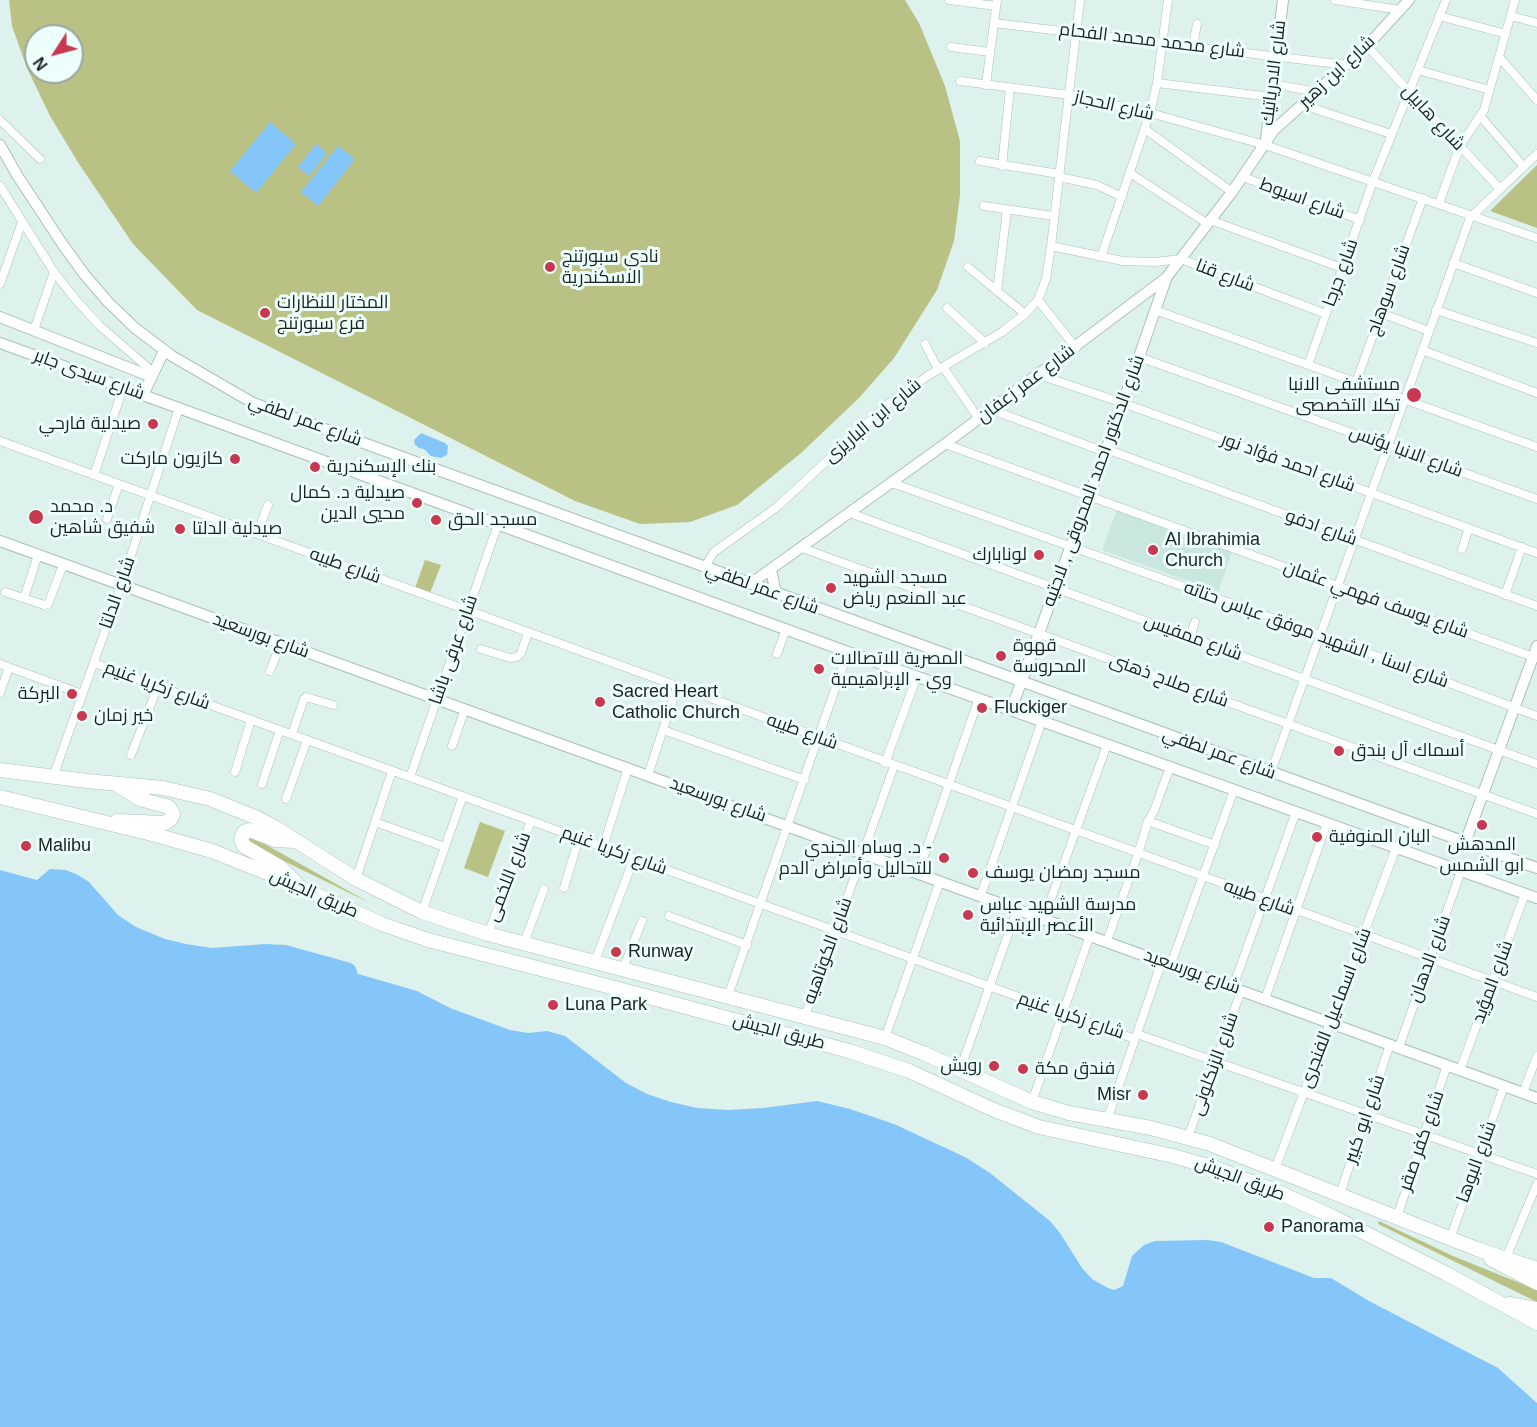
<!DOCTYPE html>
<html>
<head>
<meta charset="utf-8">
<style>
  body { margin:0 }
  #map { position:relative; width:1537px; height:1427px; overflow:hidden; background:#ddf2ed; font-family:Helvetica,sans-serif }
  canvas { display:block }
  .north { position:absolute; left:24px; top:24px; width:60px; height:60px; box-sizing:border-box; background:#edfffa; border:2px solid #99a7a3; border-radius:50%; rotate:234deg; font-size:16px; font-weight:700; line-height:24px; text-align:center; color:#1b2321 }
  .north::after { content:''; display:block; margin:auto; width:21px; height:27px; background:#c83850; clip-path:polygon(50% 0,100% 100%,50% 72%,0 100%) }
</style>
</head>
<body>
<div id="map">
<canvas width="1537" height="1427"></canvas>
<div class="north">N</div>
</div>
<script>
const ctx = document.querySelector('canvas').getContext('2d');
ctx.lineJoin = 'round';
function fillPath(path, color) { ctx.fillStyle = color; ctx.fill(path, 'evenodd'); }
const poly = rows => new Path2D(rows.map(r => 'M' + r).join(''));
function strokePath(path, color, width, dash) { ctx.strokeStyle = color; ctx.lineWidth = width; ctx.lineCap = dash ? 'butt' : 'round'; ctx.setLineDash(dash || []); ctx.stroke(path); }
function write(font, color, halo, rows, align = 'center') {
  ctx.font = font + ' Helvetica,Cairo,sans-serif'; ctx.lineWidth = 6; ctx.setLineDash([]); ctx.textBaseline = 'middle'; ctx.strokeStyle = halo; ctx.fillStyle = color; for (const [text, x, y, turn = 0] of rows) {
    ctx.save(); ctx.translate(x, y); ctx.rotate((+turn || 0) * Math.PI / 180); ctx.textAlign = isNaN(turn) ? turn : align; if (halo) ctx.strokeText(text, 0, 0); ctx.fillText(text, 0, 0); ctx.restore();
  }
}
const built = poly([
  [1117,510,1232,552,1218,592,1102,550]
]);
const green = poly([
  [9,0,905,0,919,23,945,86,960,141,960,195,954,241,937,290,894,358,859,398,801,453,737,505,690,522,640,524,575,501,197,310,133,244,79,164,50,116,27,68,12,26],
  [36,36,72,36,72,72,36,72],
  [1537,165,1537,228,1490,211],
  [425,560,441,565,430,593,415,588],
  [480,822,505,831,488,877,464,868],
  [250,838,254,838,370,903,251,845,248,841],
  [1379,1221,1453,1256,1537,1290,1537,1302,1378,1224]
]);
const water = poly([
  [270,122,296,144,256,193,230,171],
  [316,144,327,153,309,176,298,167],
  [338,146,355,159,318,206,301,192],
  [421,433,445,443,448,446,447,455,441,458,431,456,424,449,419,448,415,445,414,440],
  [50,869,66,870,78,875,89,882,118,915,136,927,165,939,186,944,212,948,265,944,286,945,351,963,355,966,358,974,417,991,450,1008,510,1030,528,1033,547,1031,565,1036,626,1083,647,1094,671,1102,697,1108,728,1110,763,1108,817,1101,850,1109,894,1124,965,1157,990,1173,1050,1221,1060,1233,1082,1268,1092,1279,1108,1288,1114,1290,1123,1286,1132,1256,1144,1245,1155,1241,1207,1240,1221,1242,1314,1278,1331,1278,1369,1301,1498,1368,1537,1403,1537,1427,0,1427,0,870,37,880]
]);
const street = poly([
  [949,0,996,6],
  [1335,0,1400,10],
  [1439,16,1506,34],
  [1511,16,1537,23],
  [994,23,1347,65],
  [1193,46,1197,24],
  [1367,46,1500,189],
  [951,47,990,52],
  [1499,57,1537,100],
  [1418,70,1490,90],
  [960,81,1069,95,1150,113,1265,145,1537,238],
  [1157,83,1272,97],
  [1273,84,1317,92],
  [986,85,997,0],
  [1303,105,1391,134],
  [1481,117,1524,167],
  [0,120,40,159],
  [1145,129,1232,192],
  [980,161,1059,174],
  [1002,166,1010,88],
  [1130,173,1208,224],
  [1059,177,1097,185,1122,197],
  [1243,177,1360,220],
  [0,186,54,272,76,300,100,326,154,373],
  [1439,203,1460,146,1484,110,1515,0],
  [984,206,1054,216],
  [1473,215,1537,154],
  [1210,220,1342,268],
  [1051,246,1123,261,1155,262,1181,259,1326,314],
  [1101,257,1150,113,1157,83,1168,0],
  [1453,263,1537,293],
  [968,267,1025,314],
  [0,284,22,222],
  [997,291,1007,210],
  [1038,300,1076,348],
  [947,308,985,343],
  [1155,310,1537,447],
  [1436,310,1537,343],
  [1381,313,1429,331],
  [34,330,54,272],
  [925,344,938,369],
  [1422,350,1537,393],
  [1139,357,1537,499],
  [1308,365,1373,181,1446,0],
  [943,367,979,419],
  [1039,375,1123,403,1537,553],
  [1356,382,1423,198],
  [992,410,1105,452],
  [0,441,1537,997],
  [945,444,1536,658],
  [1106,449,1537,606],
  [94,475,123,388],
  [892,483,1320,635,1537,716],
  [850,513,1537,764],
  [107,519,119,484],
  [257,534,268,505],
  [802,548,1537,814],
  [1462,549,1469,528],
  [704,568,714,552,777,507,888,404,929,375,1002,332,1025,314,1038,300,1046,279,1051,246,1080,0],
  [5,592,44,605,48,604,63,565],
  [1505,595,1522,547],
  [24,598,38,555],
  [1190,637,1195,622],
  [481,649,510,658,517,657,521,653,528,633],
  [777,654,786,629],
  [94,663,1135,1039],
  [0,664,82,694],
  [270,671,281,643],
  [0,693,9,667],
  [663,730,805,780],
  [292,734,304,699,306,697,333,705],
  [452,746,465,709],
  [131,755,158,686],
  [885,763,917,676],
  [235,772,251,720],
  [1271,772,1471,215],
  [648,775,677,687],
  [53,777,121,586,179,408],
  [410,777,498,524],
  [262,784,280,730],
  [286,799,307,740],
  [1148,821,1215,845],
  [375,822,445,847],
  [603,847,628,768],
  [918,873,979,698],
  [356,879,392,771],
  [564,888,579,838],
  [981,895,1042,721],
  [422,912,463,796],
  [669,916,747,945],
  [1044,918,1107,745],
  [488,934,531,821],
  [1107,941,1138,854,1148,821,1154,811,1170,767],
  [524,943,544,889],
  [595,961,634,858],
  [1171,964,1234,790],
  [623,969,642,921],
  [1233,987,1296,812],
  [728,996,848,652],
  [1265,999,1327,823],
  [805,1016,894,766],
  [1137,1034,1537,1174],
  [885,1038,940,881],
  [1399,1047,1461,871],
  [960,1070,1017,909],
  [1460,1070,1525,894],
  [1523,1093,1537,1056],
  [1032,1102,1090,935],
  [1107,1120,1162,961],
  [1188,1137,1241,991],
  [1275,1169,1396,848],
  [1340,1194,1390,1044],
  [1397,1217,1447,1065],
  [1450,1239,1504,1086],
  [1506,1258,1537,1184]
]);
const secondary = poly([
  [1266,139,1283,0],
  [0,145,17,175,61,242,84,274,108,302,135,328,172,356,253,403,1537,868],
  [0,317,152,377],
  [0,343,848,652,1537,898],
  [143,395,164,351],
  [0,541,1537,1098],
  [771,570,776,594],
  [750,584,945,444,1166,278,1232,192,1274,130,1367,46,1409,0],
  [1011,710,1123,403,1166,279],
  [1465,843,1537,646]
]);
const highway = poly([
  [0,770,87,781,163,788,210,799,255,817,276,828,356,879,422,912,488,934,885,1038,923,1053,1032,1102,1069,1113,1151,1128,1210,1144,1477,1249,1537,1269],
  [116,784,140,799,169,807,173,814,171,819,165,823,117,821],
  [0,797,152,834,212,851,270,874,382,924,428,940,619,989,849,1051,909,1071,994,1110,1039,1127,1173,1156,1215,1168,1273,1190,1331,1216,1445,1273,1537,1323],
  [294,841,275,840,249,830,244,832,241,839,244,846,280,867,296,883],
  [1491,1259,1537,1283],
  [1509,1304,1537,1309]
]);
const markers = [
  [550,267,6,"#c83850"],
  [265,313,6,"#c83850"],
  [1414,395,8,"#c83850"],
  [153,424,6,"#c83850"],
  [235,459,6,"#c83850"],
  [315,467,6,"#c83850"],
  [417,503,6,"#c83850"],
  [36,517,8,"#c83850"],
  [436,520,6,"#c83850"],
  [180,529,6,"#c83850"],
  [1153,550,6,"#c83850"],
  [1039,555,6,"#c83850"],
  [831,588,6,"#c83850"],
  [1001,656,6,"#c83850"],
  [819,669,6,"#c83850"],
  [72,694,6,"#c83850"],
  [600,702,6,"#c83850"],
  [982,708,6,"#c83850"],
  [82,716,6,"#c83850"],
  [1339,751,6,"#c83850"],
  [1482,825,6,"#c83850"],
  [1317,837,6,"#c83850"],
  [26,846,6,"#c83850"],
  [944,858,6,"#c83850"],
  [973,873,6,"#c83850"],
  [968,915,6,"#c83850"],
  [616,952,6,"#c83850"],
  [553,1005,6,"#c83850"],
  [994,1066,6,"#c83850"],
  [1023,1069,6,"#c83850"],
  [1143,1095,6,"#c83850"],
  [1269,1227,6,"#c83850"]
];
const streetNames = [
  ["شارع محمد محمد الفحام",1152,41,7],
  ["شارع ابن زهير",1337,72,-43],
  ["شارع الادرياتيك",1274,73,-83],
  ["شارع الحجاز",1114,106,13],
  ["شارع هابيل",1433,118,47],
  ["شارع اسيوط",1302,199,20],
  ["شارع جرجا",1341,273,-70],
  ["شارع قنا",1225,276,21],
  ["شارع سوهاج",1389,290,-70],
  ["شارع سيدى جابر",89,375,20],
  ["شارع عمر زعفان",1026,384,-37],
  ["شارع عمر لطفي",305,421,20],
  ["شارع ابن الباريزى",873,421,-40],
  ["شارع الانبا يؤنس",1406,452,20],
  ["شارع احمد فؤاد نور",1288,463,20],
  ["شارع الدكتور احمد المحروقى , لاجتيه",1094,481,-70],
  ["شارع ادفو",1321,528,20],
  ["شارع طيبه",345,566,20],
  ["شارع عمر لطفي",762,589,20],
  ["شارع الدلتا",118,593,-71],
  ["شارع يوسف فهمي عثمان",1376,600,20],
  ["شارع اسنا , الشهيد موفق عباس حتاته",1316,635,20],
  ["شارع بورسعيد",261,636,20],
  ["شارع ممفيس",1193,638,20],
  ["شارع عرفى باشا",454,650,-71],
  ["شارع صلاح ذهنى",1169,681,20],
  ["شارع زكريا غنيم",157,686,20],
  ["شارع طيبه",802,732,20],
  ["شارع عمر لطفي",1219,754,20],
  ["شارع بورسعيد",718,800,20],
  ["شارع زكريا غنيم",614,851,20],
  ["شارع اللخمى",509,877,-69],
  ["طريق الجيش",314,894,24],
  ["شارع طيبه",1259,898,20],
  ["شارع الكوتاهيه",828,951,-70],
  ["شارع الدهان",1430,959,-70],
  ["شارع بورسعيد",1192,972,20],
  ["شارع المؤيد",1493,982,-70],
  ["شارع اسماعيل الفنجرى",1336,1008,-69],
  ["شارع زكريا غنيم",1071,1016,19],
  ["طريق الجيش",779,1032,15],
  ["شارع الزنكلونى",1215,1064,-70],
  ["شارع ابو كبير",1365,1119,-71],
  ["شارع كفر صقر",1422,1141,-71],
  ["شارع البوها",1477,1162,-70],
  ["طريق الجيش",1240,1179,21]
];
const poiNames = [
  ["نادي سبورتنج",562,257],
  ["الاسكندرية",562,278],
  ["المختار للنظارات",277,303],
  ["فرع سبورتنج",277,324],
  ["مستشفى الانبا",1400,385,"right"],
  ["تكلا التخصصى",1400,406,"right"],
  ["صيدلية فارحي",141,424,"right"],
  ["كازيون ماركت",223,459,"right"],
  ["بنك الإسكندرية",327,467],
  ["صيدلية د. كمال",405,493,"right"],
  ["محيي الدين",405,514,"right"],
  ["د. محمد",50,507],
  ["شفيق شاهين",50,528],
  ["مسجد الحق",448,520],
  ["صيدلية الدلتا",192,529],
  ["Al Ibrahimia",1165,540],
  ["Church",1165,561],
  ["لونابارك",1027,555,"right"],
  ["مسجد الشهيد",843,578],
  ["عبد المنعم رياض",843,599],
  ["قهوة",1013,646],
  ["المحروسة",1013,667],
  ["المصرية للاتصالات",831,659],
  ["وي - الإبراهيمية",831,680],
  ["Sacred Heart",612,692],
  ["Catholic Church",612,713],
  ["البركة",60,694,"right"],
  ["Fluckiger",994,708],
  ["خير زمان",94,716],
  ["أسماك آل بندق",1351,751],
  ["البان المنوفية",1329,837],
  ["المدهش",1482,845,"center"],
  ["ابو الشمس",1482,866,"center"],
  ["Malibu",38,846],
  ["د. وسام الجندي -",932,848,"right"],
  ["للتحاليل وأمراض الدم",932,869,"right"],
  ["مسجد رمضان يوسف",985,873],
  ["مدرسة الشهيد عباس",980,905],
  ["الأعصر الإبتدائية",980,926],
  ["Runway",628,952],
  ["Luna Park",565,1005],
  ["رويش",982,1066,"right"],
  ["فندق مكة",1035,1069],
  ["Misr",1131,1095,"right"],
  ["Panorama",1281,1227]
];
fillPath(built, '#c9e7df');
fillPath(green, '#bac184');
fillPath(water, '#84c5fa');
strokePath(street, '#abc0ba', 9);
strokePath(secondary, '#abc0ba', 12);
strokePath(highway, '#abc0ba', 15);
strokePath(street, '#fff', 8);
strokePath(secondary, '#fff', 10);
strokePath(highway, '#fff', 14);
for (const [x, y, r, color] of markers) { const dot = new Path2D(); dot.arc(x, y, r, 0, 2 * Math.PI); ctx.fillStyle = color; ctx.fill(dot); strokePath(dot, '#edfffa', 2); }
write('18px', '#1b2321', '#edfffa', streetNames);
write('18px', '#1b2321', '#edfffa', poiNames, 'left');
</script>
</body>
</html>
